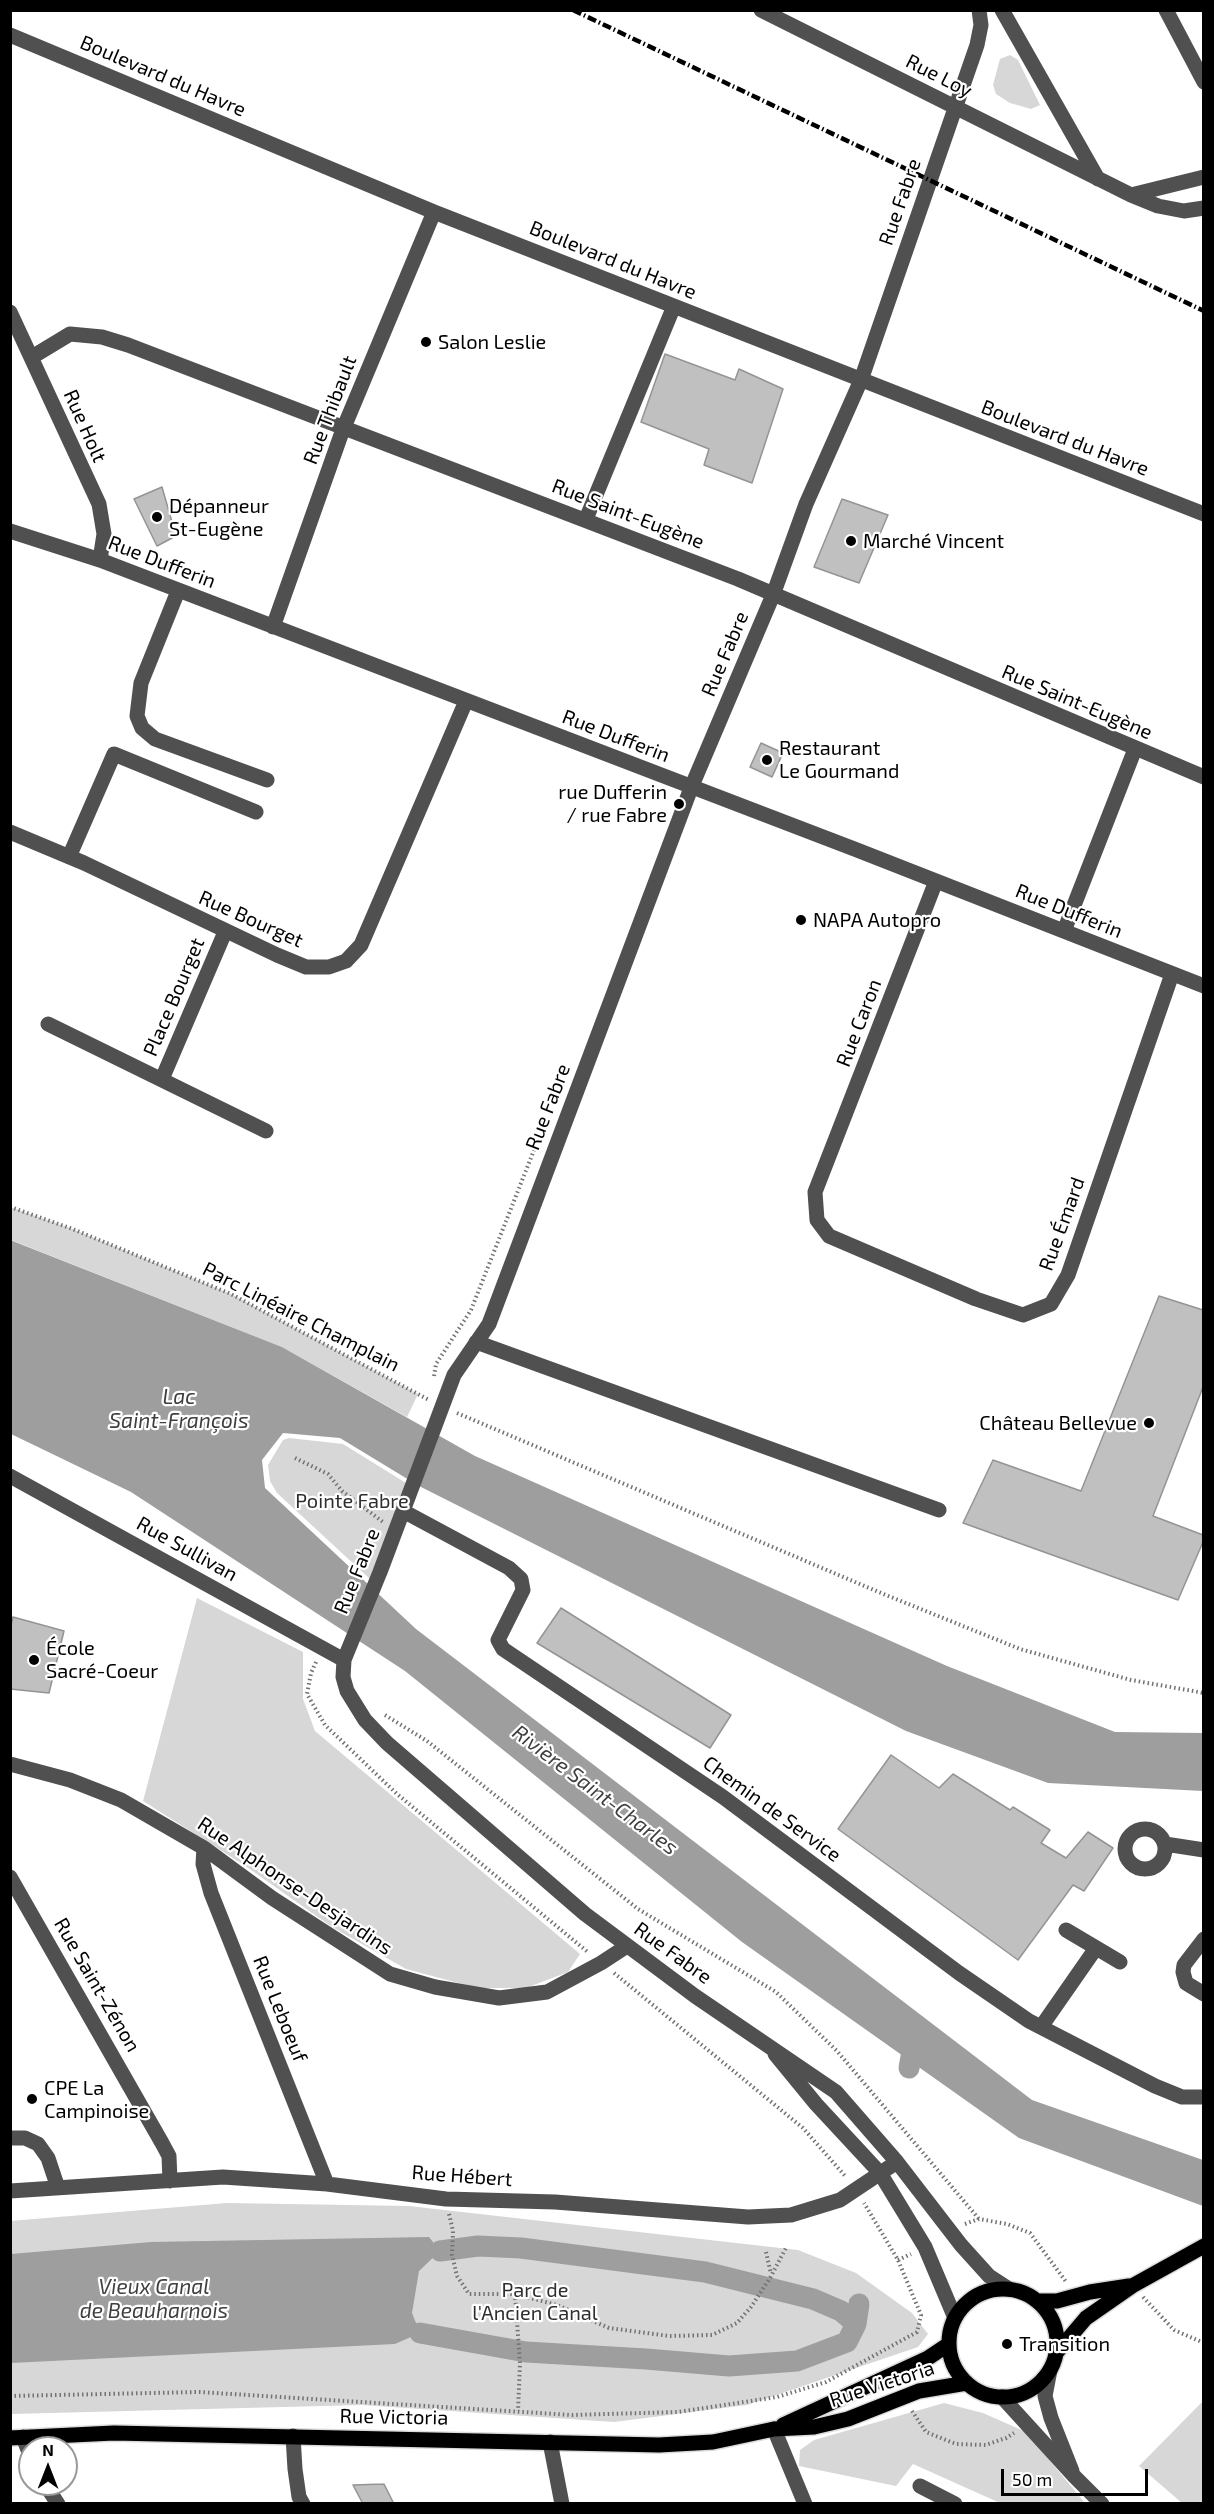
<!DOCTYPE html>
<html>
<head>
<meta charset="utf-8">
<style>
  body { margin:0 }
  #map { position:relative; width:1214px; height:2514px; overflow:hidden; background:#fff; font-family:"Exo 2",sans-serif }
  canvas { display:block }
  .frame { position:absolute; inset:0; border:12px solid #000; pointer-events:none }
  .north { position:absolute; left:18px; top:2436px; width:60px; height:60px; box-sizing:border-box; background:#fff; border:2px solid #999; border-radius:50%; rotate:0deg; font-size:16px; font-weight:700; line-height:24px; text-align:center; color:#000 }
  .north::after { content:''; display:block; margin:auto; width:21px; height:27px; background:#000; clip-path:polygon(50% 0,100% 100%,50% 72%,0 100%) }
  .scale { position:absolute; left:1001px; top:2469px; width:147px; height:27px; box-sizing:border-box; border:3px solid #000; border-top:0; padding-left:8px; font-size:18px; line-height:21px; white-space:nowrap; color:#000; -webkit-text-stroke:4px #fff; paint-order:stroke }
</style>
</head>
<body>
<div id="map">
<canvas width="1214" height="2514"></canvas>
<div class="frame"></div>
<div class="north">N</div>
<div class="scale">50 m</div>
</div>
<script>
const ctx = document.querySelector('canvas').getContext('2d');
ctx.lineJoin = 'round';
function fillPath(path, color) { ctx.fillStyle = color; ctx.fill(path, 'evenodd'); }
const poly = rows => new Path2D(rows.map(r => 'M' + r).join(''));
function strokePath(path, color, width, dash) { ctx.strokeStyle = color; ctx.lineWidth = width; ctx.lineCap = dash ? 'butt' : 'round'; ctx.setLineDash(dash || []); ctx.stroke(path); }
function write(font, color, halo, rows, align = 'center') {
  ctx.font = font + ' "Exo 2",sans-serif'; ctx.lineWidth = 4.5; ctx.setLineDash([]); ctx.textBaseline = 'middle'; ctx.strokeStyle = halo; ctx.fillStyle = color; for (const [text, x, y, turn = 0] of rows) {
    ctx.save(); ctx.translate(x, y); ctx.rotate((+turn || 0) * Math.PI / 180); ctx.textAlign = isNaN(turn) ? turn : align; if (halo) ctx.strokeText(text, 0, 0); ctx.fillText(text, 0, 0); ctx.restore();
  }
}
const green = poly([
  [1010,55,1018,60,1040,105,1031,109,1010,103,996,94,993,85,1000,59],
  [10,1207,70,1228,231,1294,418,1394,407,1417,282,1347,11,1240],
  [289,1438,343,1444,406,1483,370,1579,277,1493,270,1481,268,1465,283,1440],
  [197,1598,303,1652,303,1699,315,1731,580,1954,568,1972,526,1988,477,1988,406,1969,332,1927,244,1865,143,1801],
  [227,2203,409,2206,798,2250,856,2273,912,2313,928,2334,918,2347,747,2405,614,2422,361,2405,11,2414,10,2221],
  [1203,2401,1203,2503,1182,2503,1139,2466],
  [944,2403,983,2413,1026,2432,1085,2503,1000,2503,913,2464,896,2486,799,2466,800,2450,814,2440]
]);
const water = poly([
  [10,1240,282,1347,475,1456,947,1666,1115,1732,1203,1733,1203,1791,1048,1783,906,1731,419,1486,340,1438,283,1433,262,1460,265,1488,416,1629,1032,2100,1203,2160,1203,2206,1019,2138,742,1942,405,1671,131,1492,11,1434],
  [429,2237,440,2251,419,2271,412,2313,420,2333,395,2344,11,2363,11,2254,151,2242]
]);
const canal = poly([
  [909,2068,915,2035],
  [440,2251,478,2246,521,2248,705,2272,813,2299,841,2311,856,2324],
  [420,2333,526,2352,646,2359,729,2366,797,2361,847,2342,856,2324,859,2304]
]);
const building = poly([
  [665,354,735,380,739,369,783,389,752,483,704,465,709,449,641,422,665,354],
  [162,487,176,536,157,546,134,499,162,487],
  [842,499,888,515,859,583,814,567,842,499],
  [761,743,783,753,772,777,750,767,761,743],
  [1159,1296,1203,1310,1203,1387,1153,1516,1203,1535,1203,1542,1178,1600,963,1523,993,1460,1081,1491,1159,1296],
  [561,1608,731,1715,710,1748,537,1643,561,1608],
  [13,1617,64,1631,49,1693,10,1689,10,1630,13,1617],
  [891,1755,939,1788,953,1774,1010,1810,1013,1807,1050,1830,1041,1843,1066,1858,1088,1832,1113,1848,1084,1891,1073,1885,1018,1960,838,1829,891,1755],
  [384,2484,394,2504,363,2504,353,2485,384,2484]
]);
const path = poly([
  [10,1207,70,1228,231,1294,429,1400],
  [434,1376,436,1364,471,1310,538,1140],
  [457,1413,881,1593,1020,1649,1131,1680,1204,1693],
  [295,1458,328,1474,342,1491,383,1522],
  [316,1662,311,1673,307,1694,325,1725,397,1794,589,1953],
  [385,1715,427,1741,638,1909,776,1992,837,2051,979,2219],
  [614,1973,803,2128,846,2177],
  [449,2214,453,2231,452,2255,457,2276,469,2294,515,2294,557,2305,609,2328,669,2336,712,2335,737,2323,751,2307,770,2278,786,2248],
  [965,2224,979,2219,1007,2224,1030,2233,1067,2283],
  [766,2252,771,2274],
  [898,2260,911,2254],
  [515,2294,520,2363,518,2411],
  [1143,2297,1174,2330,1204,2343],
  [10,2396,199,2392,572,2415,678,2412,777,2397,826,2382,917,2332,921,2315,898,2260,864,2203],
  [912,2411,926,2432,956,2444,986,2445,1006,2438,1014,2433]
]);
const minor = poly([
  [761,10,1131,195,1158,206,1184,211,1204,208],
  [979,10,981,25,977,45,861,380,806,504,773,595,691,788,489,1324,454,1375,380,1572,344,1660,343,1677,347,1691,365,1720,387,1743,585,1914,695,1996,836,2092,897,2162,961,2245,989,2276,1009,2289],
  [1002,10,1098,179],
  [1166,10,1204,82],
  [10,35,434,212,1204,514],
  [1131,195,1204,177],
  [10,312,99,504,104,534,100,560],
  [32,357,70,334,102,337,128,345,738,579,1204,777],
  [586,519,674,306],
  [10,531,100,560,857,850,1204,986],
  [178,591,141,683,137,716,142,728,155,739,267,780],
  [273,627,342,432,434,212],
  [10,832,84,863,277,955,306,967,329,967,346,961,361,945,466,701],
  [69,857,114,754,256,812],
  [936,881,815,1192,817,1220,829,1236,976,1299,1023,1315,1051,1304,1068,1275,1172,974],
  [1064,931,1135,749],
  [48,1024,266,1131],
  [162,1079,225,932],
  [476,1342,939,1510],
  [10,1476,344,1660],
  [403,1511,509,1568,521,1579,523,1590,498,1640,503,1649,723,1797,959,1973,1029,2021,1155,2086,1182,2097,1204,2097],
  [10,1764,70,1780,121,1800,204,1848,272,1898,390,1974,435,1987,499,1998,547,1992,601,1963,627,1946],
  '1125 1849a20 20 0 1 1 40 0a20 20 0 1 1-40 0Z',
  [1165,1844,1204,1850],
  [204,1848,203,1864,211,1893,327,2184],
  [10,1877,162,2143,169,2156,170,2181],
  [1066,1930,1120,1962],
  [1204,1939,1184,1965,1183,1972,1186,1983,1204,1994],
  [1041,2027,1096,1948],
  [775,2054,816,2104,880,2173,925,2247,955,2318],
  [10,2138,25,2138,38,2144,48,2158,58,2188],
  [10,2191,223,2177,327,2184,446,2199,555,2202,748,2217,791,2215,840,2200,897,2162],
  [1050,2370,1045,2396,1051,2418,1072,2471],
  [1002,2397,1074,2476,1102,2504],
  [774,2429,805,2504],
  [293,2436,295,2469,299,2497,303,2504],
  [23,2437,30,2455],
  [550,2442,562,2504],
  [45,2484,58,2504],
  [920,2486,955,2504]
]);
const major = poly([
  '949 2343a54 54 0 1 1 108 0a54 54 0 1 1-108 0Z',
  [1037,2301,1057,2301,1090,2292,1129,2286],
  [1057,2352,1086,2318,1132,2286,1204,2246],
  [783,2425,928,2358,949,2344],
  [10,2438,114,2433,659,2445,713,2442,774,2429,814,2427,848,2419,919,2391,967,2383]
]);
const rail = poly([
  [573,10,1204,311]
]);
const markers = [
  [426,342,6,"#000"],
  [157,517,6,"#000"],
  [851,541,6,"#000"],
  [767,760,6,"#000"],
  [679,804,6,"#000"],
  [801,920,6,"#000"],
  [1149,1423,6,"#000"],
  [34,1660,6,"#000"],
  [32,2099,6,"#000"],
  [1007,2344,6,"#000"]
];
const streetNames = [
  ["Boulevard du Havre",163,76,23],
  ["Rue Loy",939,76,27],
  ["Rue Fabre",900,202,-71],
  ["Boulevard du Havre",613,260,22],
  ["Rue Thibault",330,410,-69],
  ["Rue Holt",85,426,66],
  ["Boulevard du Havre",1065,438,21],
  ["Rue Saint-Eugène",628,514,21],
  ["Rue Dufferin",162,562,21],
  ["Rue Fabre",725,654,-67],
  ["Rue Saint-Eugène",1077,702,23],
  ["Rue Dufferin",616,736,21],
  ["Rue Dufferin",1069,911,22],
  ["Rue Bourget",251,919,24],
  ["Place Bourget",174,997,-67],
  ["Rue Caron",859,1023,-69],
  ["Rue Fabre",548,1107,-69],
  ["Rue Émard",1062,1224,-70],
  ["Parc Linéaire Champlain",301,1317,27],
  ["Rue Sullivan",187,1549,29],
  ["Rue Fabre",357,1571,-68],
  ["Chemin de Service",772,1809,36],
  ["Rue Alphonse-Desjardins",295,1886,34],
  ["Rue Fabre",673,1953,36],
  ["Rue Saint-Zénon",97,1985,60],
  ["Rue Leboeuf",280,2009,68],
  ["Rue Hébert",462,2176,4],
  ["Rue Victoria",882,2384,-18],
  ["Rue Victoria",394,2417,1]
];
const poiNames = [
  ["Salon Leslie",438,342],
  ["Dépanneur",169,506],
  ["St-Eugène",169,529],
  ["Marché Vincent",863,541],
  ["Restaurant",779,748],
  ["Le Gourmand",779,771],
  ["rue Dufferin",667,792,"right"],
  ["/ rue Fabre",667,815,"right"],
  ["NAPA Autopro",813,920],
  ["Château Bellevue",1137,1423,"right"],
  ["École",46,1648],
  ["Sacré-Coeur",46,1671],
  ["CPE La",44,2088],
  ["Campinoise",44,2111],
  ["Transition",1019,2344]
];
const parkNames = [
  ["Pointe Fabre",352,1501],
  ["Parc de",535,2290],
  ["l'Ancien Canal",535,2313]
];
const waterNames = [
  ["Lac",179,1397],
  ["Saint-François",179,1421],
  ["Rivière Saint-Charles",595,1790,37],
  ["Vieux Canal",154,2287],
  ["de Beauharnois",154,2311]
];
fillPath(green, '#d7d7d7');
fillPath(water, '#9e9e9e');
strokePath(canal, '#9e9e9e', 21);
fillPath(building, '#c0c0c0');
strokePath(building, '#949494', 1.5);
strokePath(major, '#dbdbdb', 18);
strokePath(path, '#727272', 4, [1.5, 3]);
strokePath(minor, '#505050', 15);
strokePath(major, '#000', 15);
strokePath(rail, '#000', 4.5, [9, 3, 1.5, 3]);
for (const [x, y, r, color] of markers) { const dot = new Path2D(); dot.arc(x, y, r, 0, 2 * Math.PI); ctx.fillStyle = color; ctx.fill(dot); strokePath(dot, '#fff', 2); }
write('20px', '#000', '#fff', streetNames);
write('20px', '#000', '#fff', poiNames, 'left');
write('20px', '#2e2e2e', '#fff', parkNames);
write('italic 21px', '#3f3f3f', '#fff', waterNames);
</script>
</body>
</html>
